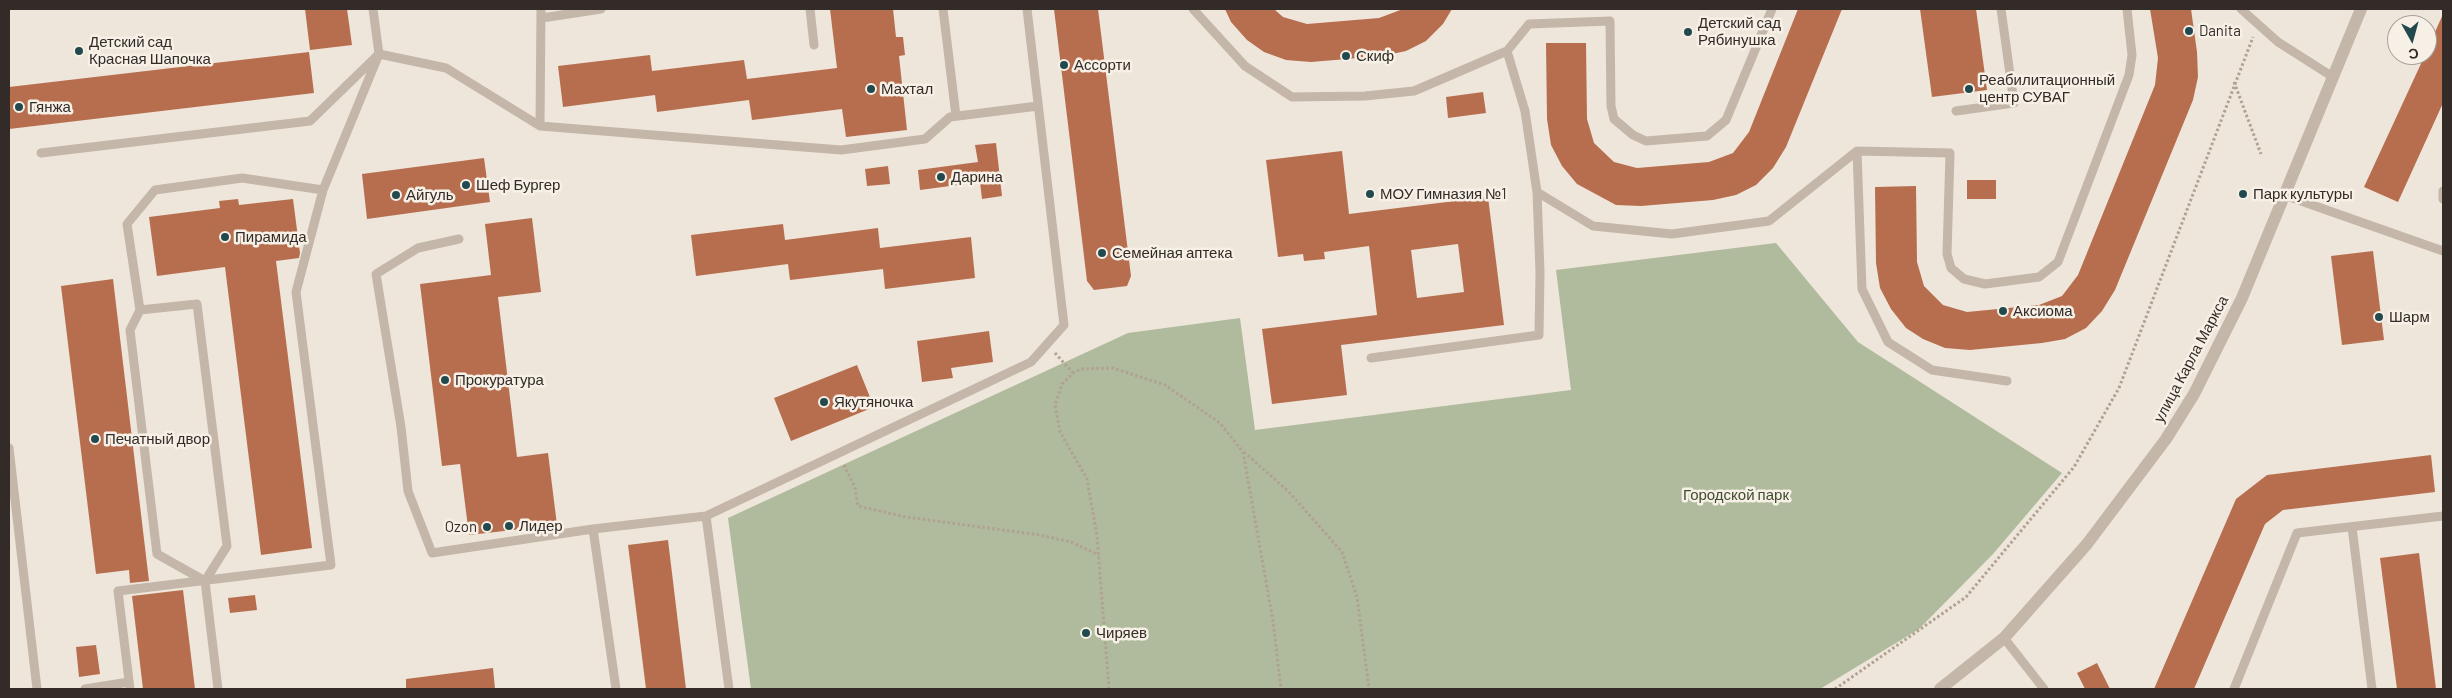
<!DOCTYPE html>
<html>
<head>
<meta charset="utf-8">
<style>
  body { margin:0 }
  #map { position:relative; width:2452px; height:698px; overflow:hidden; background:#eee6da; font-family:Barlow,sans-serif }
  canvas { display:block }
  .frame { position:absolute; inset:0; border:10px solid #322b27; pointer-events:none }
  .north { position:absolute; left:2387px; top:15px; width:50px; height:50px; box-sizing:border-box; background:#f6f0e6; border:1px solid #a8a19a; border-radius:50%; rotate:173deg; font-size:14px; font-weight:700; line-height:20px; text-align:center; color:#322b27 }
  .north::after { content:''; display:block; margin:auto; width:18px; height:22px; background:#22494e; clip-path:polygon(50% 0,100% 100%,50% 72%,0 100%) }
</style>
</head>
<body>
<div id="map">
<canvas width="2452" height="698"></canvas>
<div class="frame"></div>
<div class="north">С</div>
</div>
<script>
const ctx = document.querySelector('canvas').getContext('2d');
ctx.lineJoin = 'round';
function fillPath(path, color) { ctx.fillStyle = color; ctx.fill(path, 'evenodd'); }
const poly = rows => new Path2D(rows.map(r => 'M' + r).join(''));
function strokePath(path, color, width, dash) { ctx.strokeStyle = color; ctx.lineWidth = width; ctx.lineCap = dash ? 'butt' : 'round'; ctx.setLineDash(dash || []); ctx.stroke(path); }
function write(font, color, halo, rows, align = 'center') {
  ctx.font = font + ' Barlow,sans-serif'; ctx.lineWidth = 5; ctx.setLineDash([]); ctx.textBaseline = 'middle'; ctx.strokeStyle = halo; ctx.fillStyle = color; for (const [text, x, y, turn = 0] of rows) {
    ctx.save(); ctx.translate(x, y); ctx.rotate((+turn || 0) * Math.PI / 180); ctx.textAlign = isNaN(turn) ? turn : align; if (halo) ctx.strokeText(text, 0, 0); ctx.fillText(text, 0, 0); ctx.restore();
  }
}
const green = poly([
  [1776,243,1858,342,2062,473,1993,554,1919,629,1820,689,751,689,728,518,1128,333,1240,318,1255,430,1571,390,1556,270]
]);
const building = poly([
  [305,9,347,9,352,45,310,50],
  [830,9,893,9,896,37,903,37,905,55,899,56,907,130,846,137,842,109,752,120,749,100,657,112,655,95,563,107,558,66,650,55,652,71,744,60,747,79,837,68],
  [1054,9,1098,9,1131,276,1127,286,1094,290,1087,281],
  [1225,9,1274,9,1283,17,1307,24,1379,18,1403,9,1452,9,1443,24,1426,41,1406,51,1383,56,1311,62,1286,60,1264,52,1247,40,1231,22],
  [1798,9,1842,9,1786,147,1773,168,1756,185,1736,195,1713,200,1641,206,1616,205,1577,184,1562,166,1551,145,1547,119,1546,43,1586,43,1587,119,1594,143,1614,162,1637,168,1709,162,1733,153,1749,132],
  [1920,9,1976,9,1987,90,1932,97],
  [2150,9,2191,9,2197,52,2198,77,2193,100,2115,290,2102,311,2086,328,2065,339,2042,343,1970,350,1945,348,1923,339,1906,328,1891,309,1880,288,1876,263,1875,187,1916,186,1917,262,1924,286,1943,305,1967,312,2039,305,2062,296,2078,275,2155,85,2158,58],
  [2443,14,2443,103,2398,202,2364,187,2425,55,2427,55,2427,50],
  [309,52,314,93,9,129,9,87],
  [1483,92,1486,113,1448,118,1446,97],
  [996,143,1002,196,982,199,980,182,920,190,918,170,978,162,975,145],
  [1342,151,1349,214,1488,197,1504,325,1341,345,1347,395,1272,404,1262,329,1377,315,1369,246,1324,252,1325,259,1304,261,1303,254,1278,257,1266,160],
  [1458,244,1464,292,1417,298,1411,250],
  [484,158,490,202,367,219,362,174],
  [888,166,890,184,867,186,865,169],
  [1967,180,1996,180,1996,199,1967,199],
  [238,199,239,205,293,199,300,253,299,258,276,261,312,548,261,555,225,267,157,276,149,217,220,208,219,201],
  [532,218,541,292,498,297,517,457,548,453,557,525,469,535,460,464,442,466,420,284,491,275,485,224],
  [783,224,785,240,878,228,880,248,971,237,975,278,885,289,883,269,790,280,788,264,696,276,691,235],
  [2373,251,2384,340,2342,345,2331,256],
  [113,279,149,581,130,583,129,570,96,574,61,286],
  [989,331,993,362,951,368,953,378,922,382,917,341],
  [857,365,874,407,791,441,774,398],
  [2431,455,2435,492,2283,510,2265,524,2194,689,2154,689,2236,499,2267,475],
  [668,540,686,689,646,689,628,545],
  [2419,553,2436,689,2397,689,2380,558],
  [183,590,195,689,143,689,132,596],
  [255,595,257,610,230,613,228,598],
  [96,645,100,674,79,677,76,647],
  [2097,663,2110,689,2085,689,2077,673],
  [493,668,495,689,406,689,406,679]
]);
const path = poly([
  [2234,82,2261,154],
  [1055,353,1073,373],
  [1244,452,1288,491,1342,552,1357,597,1369,689],
  [844,465,855,487,858,506,906,517,1040,535,1071,542,1099,555],
  [1109,689,1097,536,1087,479,1060,432,1055,405,1062,384,1073,373,1081,369,1113,368,1165,385,1220,423,1243,452,1273,621,1281,689],
  [1835,689,1966,597,2074,467,2119,388,2253,37]
]);
const lane = poly([
  [810,9,814,45],
  [943,9,956,116],
  [1193,9,1245,66,1292,97,1365,96,1414,91,1507,51,1529,24,1610,21,1611,106,1614,119,1633,135,1646,141,1707,136,1726,120,1772,9],
  [2241,9,2278,42,2333,77],
  [542,18,601,9],
  [1507,51,1525,111,1537,192,1593,226,1672,234,1769,221,1857,151],
  [1956,111,2014,103,2001,9],
  [540,126,841,150,925,139,950,117,1038,106],
  [41,153,310,121,379,54,446,68,540,126,541,9],
  [2443,191,2443,199],
  [2284,195,2443,251],
  [459,239,418,248,376,274,401,427,408,491,432,553,593,529],
  [140,310,130,330,157,554,205,581,227,546,197,304,140,310,127,224,155,190,242,178,323,190],
  [1371,358,1539,335,1540,272,1537,192],
  [2007,381,1932,370,1888,342,1862,289,1857,151,1950,153,1947,254,1951,268,1964,279,1985,284,2039,277,2058,262,2129,75,2132,55,2127,9],
  [9,448,37,689],
  [2352,527,2372,689],
  [205,581,218,689],
  [2004,638,2044,689],
  [85,689,129,682],
  [130,689,118,591,331,565,296,292,323,190,379,54,373,9],
  [616,689,593,529,706,516],
  [729,689,706,516,1031,362,1064,325,1027,9],
  [2234,689,2297,533,2443,516]
]);
const street = poly([
  [1940,689,2004,638,2087,544,2166,439,2194,394,2242,298,2361,9]
]);
const markers = [
  [2189,31,5,"#22494e"],
  [1688,32,5,"#22494e"],
  [79,51,5,"#22494e"],
  [1346,56,5,"#22494e"],
  [1064,65,5,"#22494e"],
  [871,89,5,"#22494e"],
  [1969,89,5,"#22494e"],
  [19,107,5,"#22494e"],
  [941,177,5,"#22494e"],
  [466,185,5,"#22494e"],
  [1370,194,5,"#22494e"],
  [2243,194,5,"#22494e"],
  [396,195,5,"#22494e"],
  [225,237,5,"#22494e"],
  [1102,253,5,"#22494e"],
  [2003,311,5,"#22494e"],
  [2379,317,5,"#22494e"],
  [445,380,5,"#22494e"],
  [824,402,5,"#22494e"],
  [95,439,5,"#22494e"],
  [509,526,5,"#22494e"],
  [487,527,5,"#22494e"],
  [1086,633,5,"#22494e"]
];
const poiNames = [
  ["Детский сад",1698,23],
  ["Рябинушка",1698,40],
  ["Danita",2199,31],
  ["Детский сад",89,42],
  ["Красная Шапочка",89,59],
  ["Скиф",1356,56],
  ["Ассорти",1074,65],
  ["Реабилитационный",1979,80],
  ["центр СУВАГ",1979,97],
  ["Махтал",881,89],
  ["Гянжа",29,107],
  ["Дарина",951,177],
  ["Шеф Бургер",476,185],
  ["МОУ Гимназия №1",1380,194],
  ["Парк культуры",2253,194],
  ["Айгуль",406,195],
  ["Пирамида",235,237],
  ["Семейная аптека",1112,253],
  ["Аксиома",2013,311],
  ["Шарм",2389,317],
  ["Прокуратура",455,380],
  ["Якутяночка",834,402],
  ["Печатный двор",105,439],
  ["Лидер",519,526],
  ["Ozon",477,527,"right"],
  ["Чиряев",1096,633]
];
const streetNames = [
  ["улица Карла Маркса",2191,359,-62]
];
const parkNames = [
  ["Городской парк",1736,495]
];
fillPath(green, '#afbb9c');
fillPath(building, '#b76e4f');
strokePath(path, '#b0a192', 3, [2.5, 2.5]);
strokePath(lane, '#c4b6a8', 9);
strokePath(street, '#c4b6a8', 12);
for (const [x, y, r, color] of markers) { const dot = new Path2D(); dot.arc(x, y, r, 0, 2 * Math.PI); ctx.fillStyle = color; ctx.fill(dot); strokePath(dot, '#f6f0e6', 2); }
write('15px', '#322b27', '#f6f0e6', poiNames, 'left');
write('15px', '#322b27', '#f6f0e6', streetNames);
write('15px', '#404d2e', '#f6f0e6', parkNames);
</script>
</body>
</html>
